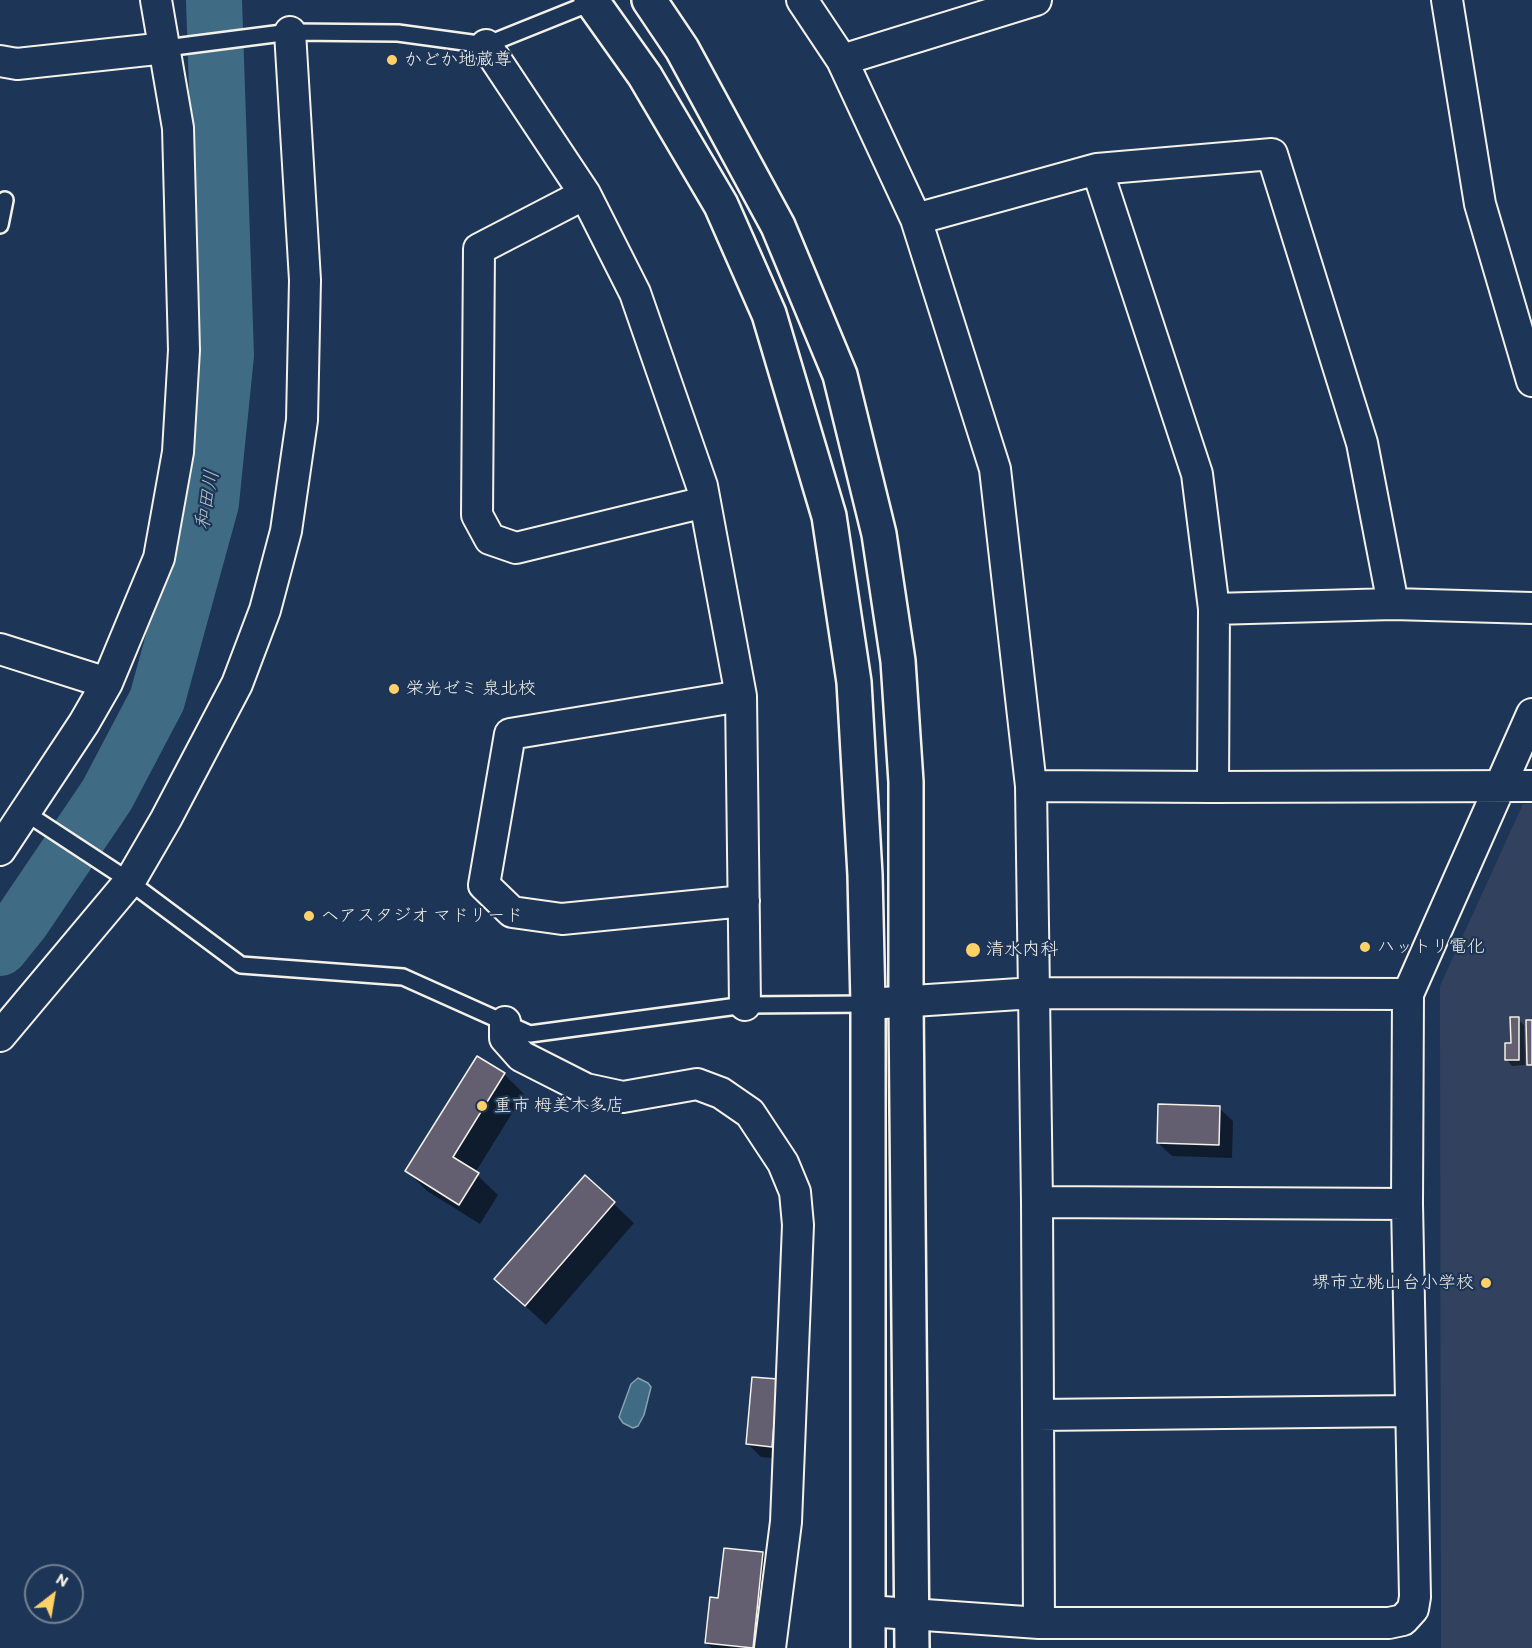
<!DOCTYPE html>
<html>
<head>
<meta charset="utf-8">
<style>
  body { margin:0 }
  #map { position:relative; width:1532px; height:1648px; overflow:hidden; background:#1d3557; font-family:Itim,sans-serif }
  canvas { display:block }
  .north { position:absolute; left:24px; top:1564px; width:60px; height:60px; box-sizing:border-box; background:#1d3557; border:2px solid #738091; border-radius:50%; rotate:31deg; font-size:16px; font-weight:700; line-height:24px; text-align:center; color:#f4f1e8 }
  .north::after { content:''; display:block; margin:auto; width:21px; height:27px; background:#ffd166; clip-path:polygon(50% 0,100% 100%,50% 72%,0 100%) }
</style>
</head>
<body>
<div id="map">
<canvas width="1532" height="1648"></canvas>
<div class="north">N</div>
</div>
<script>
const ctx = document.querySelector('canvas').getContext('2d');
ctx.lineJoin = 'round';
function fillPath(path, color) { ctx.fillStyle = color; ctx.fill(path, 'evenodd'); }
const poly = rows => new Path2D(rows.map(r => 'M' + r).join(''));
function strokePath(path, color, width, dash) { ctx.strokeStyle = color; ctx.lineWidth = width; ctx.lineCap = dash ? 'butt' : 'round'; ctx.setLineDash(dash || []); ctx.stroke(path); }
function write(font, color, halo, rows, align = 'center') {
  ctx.font = font + ' Itim,"Klee One",sans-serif'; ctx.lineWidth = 4.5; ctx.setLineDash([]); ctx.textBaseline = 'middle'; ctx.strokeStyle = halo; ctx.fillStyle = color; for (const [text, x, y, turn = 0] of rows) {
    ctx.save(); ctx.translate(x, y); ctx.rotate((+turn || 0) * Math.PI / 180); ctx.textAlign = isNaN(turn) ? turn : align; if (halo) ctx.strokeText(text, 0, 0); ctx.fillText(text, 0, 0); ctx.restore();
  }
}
const built = poly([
  [1532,803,1532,1648,1441,1648,1440,986,1523,804]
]);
const water = poly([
  [638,1378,648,1383,651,1387,644,1415,638,1426,633,1428,623,1423,619,1417,631,1384,638,1378]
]);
const shadow = poly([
  [1518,1019,1524,1025,1525,1065,1512,1066,1506,1059,1512,1044],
  [504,1074,524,1094,475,1173,498,1195,480,1224,427,1191,407,1171],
  [1219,1108,1233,1121,1232,1158,1172,1156,1158,1143],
  [585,1177,634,1223,546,1325,496,1279],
  [777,1381,785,1459,761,1457,748,1444],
  [763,1553,776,1567,767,1648,712,1648,706,1643,720,1600]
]);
const river = poly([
  [0,948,21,922,107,795,157,700,211,503,226,355,214,0]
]);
const building = poly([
  [1510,1017,1519,1017,1519,1060,1505,1060,1505,1043,1511,1043,1510,1017],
  [1526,1020,1532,1020,1532,1065,1527,1065,1526,1020],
  [477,1056,505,1073,453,1157,479,1173,459,1205,405,1171,477,1056],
  [1158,1104,1220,1106,1219,1145,1157,1143,1158,1104],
  [585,1175,615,1202,525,1306,494,1279,585,1175],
  [752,1377,778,1379,772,1447,746,1444,752,1377],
  [724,1548,763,1552,753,1648,705,1643,710,1597,718,1598,724,1548]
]);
const lane = poly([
  [166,48,290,32,398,33,486,45,593,2],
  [0,225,5,200],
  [26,813,119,874,241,965,403,977,530,1034,745,1005,868,1004]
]);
const street = poly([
  [802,0,842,60,916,219,995,469,1031,786,1037,1202,1039,1623],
  [1447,0,1480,204,1532,381],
  [486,45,585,194,635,293,702,486,741,696,745,1005],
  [842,60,1036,0],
  [0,61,17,64,166,48],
  [1097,169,1197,474,1214,609,1213,787],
  [585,194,479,249,477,515,490,539,516,548,705,502],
  [916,219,1097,169,1272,154,1362,443,1393,604],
  [1214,609,1393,604,1532,608],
  [0,649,107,683],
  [741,696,510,734,484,885,512,912,562,919,744,901],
  [1031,786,1213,787,1532,786],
  [0,850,84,723,107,683,159,558,178,452,184,350,178,128,156,0],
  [868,1004,1034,993,1408,994],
  [505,1022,505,1038,521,1056,586,1089,623,1097,697,1084,721,1093,750,1113,783,1163,795,1192,798,1225,786,1522,770,1648],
  [0,1036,130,881,166,819,237,684,265,610,286,531,302,420,305,280,290,32],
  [1037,1202,1407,1204],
  [1038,1415,1411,1411],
  [868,1611,1039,1623,1389,1623,1403,1620,1413,1609,1415,1597,1407,1204,1408,994,1532,714]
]);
const secondary = poly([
  [591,0,645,76,721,205,769,314,829,516,854,682,865,875,868,1004,868,1648],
  [649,0,682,49,778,226,840,375,879,534,898,661,906,782,906,1002,912,1648]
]);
const markers = [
  [392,60,6,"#ffd166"],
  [394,689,6,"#ffd166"],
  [309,916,6,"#ffd166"],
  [1365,947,6,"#ffd166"],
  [973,950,8,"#ffd166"],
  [482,1106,6,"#ffd166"],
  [1486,1283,6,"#ffd166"]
];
const poiNames = [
  ["かどか地蔵尊",404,60],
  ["栄光ゼミ 泉北校",406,689],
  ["ヘアスタジオ マドリード",321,916],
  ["ハットリ電化",1377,947],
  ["清水内科",986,950],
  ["重市 栂美木多店",494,1106],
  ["堺市立桃山台小学校",1474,1283,"right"]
];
const waterNames = [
  ["和田川",208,500,-80]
];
fillPath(built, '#32425e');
fillPath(water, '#3f6b85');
strokePath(water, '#87a1ad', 1.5);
fillPath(shadow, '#0007');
strokePath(river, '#3f6b85', 56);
fillPath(building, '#635f70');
strokePath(building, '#f4f1e8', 1.5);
strokePath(lane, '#f4f1e8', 20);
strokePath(street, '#f4f1e8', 34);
strokePath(secondary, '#f4f1e8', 38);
strokePath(lane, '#1d3557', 15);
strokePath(street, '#1d3557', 30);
strokePath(secondary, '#1d3557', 33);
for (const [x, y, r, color] of markers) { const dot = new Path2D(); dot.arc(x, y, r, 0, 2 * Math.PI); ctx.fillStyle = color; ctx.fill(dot); strokePath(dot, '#1d3557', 2); }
write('18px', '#f4f1e8', '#1d3557', poiNames, 'left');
write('italic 20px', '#b5c2c5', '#1d3557', waterNames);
</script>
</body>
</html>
